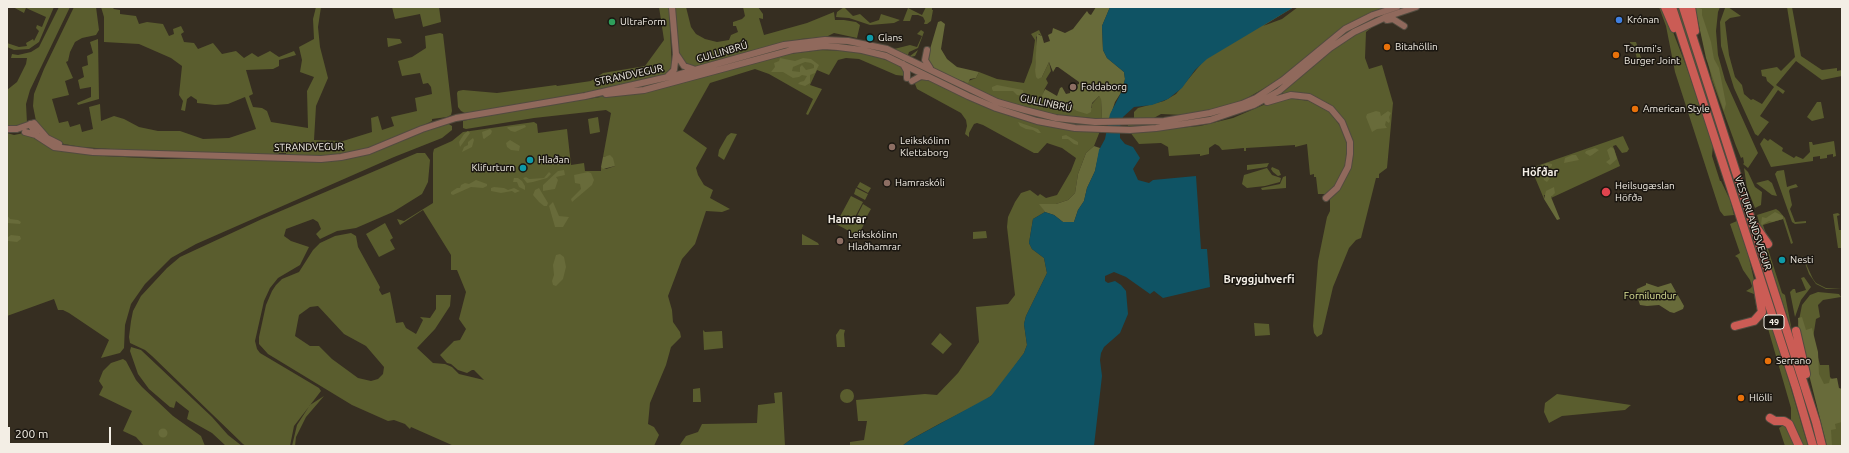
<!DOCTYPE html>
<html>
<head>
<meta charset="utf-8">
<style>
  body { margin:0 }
  #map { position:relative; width:1849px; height:453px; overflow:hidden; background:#362e21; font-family:Ubuntu,sans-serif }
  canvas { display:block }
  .frame { position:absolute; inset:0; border:8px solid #f3eee5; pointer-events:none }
  .scale { position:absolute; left:8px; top:427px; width:103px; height:18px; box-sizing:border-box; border:2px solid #f3eee5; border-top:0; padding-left:5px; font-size:12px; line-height:14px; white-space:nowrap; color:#f3eee5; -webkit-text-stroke:3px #1b1711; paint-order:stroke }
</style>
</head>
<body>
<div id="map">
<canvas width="1849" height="453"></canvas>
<div class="frame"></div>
<div class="scale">200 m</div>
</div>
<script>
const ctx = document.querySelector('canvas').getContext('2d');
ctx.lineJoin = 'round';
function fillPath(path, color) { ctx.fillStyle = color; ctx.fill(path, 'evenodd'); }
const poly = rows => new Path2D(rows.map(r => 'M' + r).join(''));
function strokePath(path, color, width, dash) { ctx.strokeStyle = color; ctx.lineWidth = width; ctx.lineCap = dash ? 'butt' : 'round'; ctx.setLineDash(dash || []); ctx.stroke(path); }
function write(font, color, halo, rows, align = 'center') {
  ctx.font = font + ' Ubuntu,sans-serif'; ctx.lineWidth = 3; ctx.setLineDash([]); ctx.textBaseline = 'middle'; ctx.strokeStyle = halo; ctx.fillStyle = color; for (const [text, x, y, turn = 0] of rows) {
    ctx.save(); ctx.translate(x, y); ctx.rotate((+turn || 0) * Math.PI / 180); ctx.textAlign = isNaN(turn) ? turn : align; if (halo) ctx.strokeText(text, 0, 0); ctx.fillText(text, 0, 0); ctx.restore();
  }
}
const green = poly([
  [13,7,54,7,39,42,29,49,14,50,7,47,7,43,19,47,27,46,26,43,33,39,34,41,39,31,36,28,37,25,42,27,46,17,26,8,24,13],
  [59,7,70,7,30,90,26,104,27,123,20,127,7,127,7,90,17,82,26,64,27,58,11,58,12,54,18,55,31,52,39,47],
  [74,7,96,7,99,30,96,35,82,38,75,42,70,52,68,61,66,62,73,78,65,81,69,95,52,99,59,123,68,121,70,127,80,124,82,132,93,129,89,107,100,104,101,121,114,116,124,119,139,127,158,131,180,131,203,139,229,138,256,129,245,97,228,104,215,105,197,103,197,100,191,96,187,99,185,111,181,110,183,101,179,95,182,66,171,58,139,44,104,42,104,17,101,7,112,7,114,9,120,10,120,14,136,16,139,24,147,22,163,24,169,36,174,34,173,29,181,26,184,32,181,34,184,42,194,43,198,49,213,43,222,54,236,51,244,58,252,53,258,57,270,51,279,57,294,51,296,55,279,60,279,66,273,69,246,70,253,94,249,96,253,107,262,108,267,111,271,122,308,128,307,91,314,77,300,72,302,60,299,47,314,39,313,19,316,7,321,7,318,27,320,47,328,78,316,106,314,140,343,141,372,132,371,118,378,116,382,130,394,126,391,117,417,111,415,98,432,94,431,87,428,83,423,84,420,73,402,76,398,61,412,57,426,48,425,36,440,33,443,34,452,111,451,115,447,117,432,119,432,121,426,124,366,149,347,154,330,156,286,155,286,153,279,153,278,155,169,153,81,147,64,144,53,140,37,126,33,106,34,94,44,69],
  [392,7,439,7,441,22,423,27,420,14,395,19],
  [659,7,669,7,672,70,670,73,648,80,541,101,465,113,461,111,458,107,457,93,458,91,463,90,497,93,556,85,557,86,591,81,603,73,645,66,664,40],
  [675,7,686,7,691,27,696,34,705,39,717,42,729,40,731,35,738,32,736,26,733,26,733,22,742,19,745,16,743,7,758,7,763,14,763,19,759,18,764,35,807,23,834,12,835,20,844,20,856,22,860,25,857,38,834,33,826,37,801,39,694,67,689,67,679,58],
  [844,7,853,16,860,14,870,23,879,20,881,14,900,20,894,23,870,25,849,18,836,17,837,12],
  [926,7,932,7,932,10,933,10,931,21,927,24,924,24,925,21,923,17,918,15,912,15,910,21,903,21,908,8,922,15],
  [1294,7,1263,26,1282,19,1298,7,1389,7,1368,14,1341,29,1282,78,1242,101,1206,111,1183,115,1161,114,1152,119,1134,120,1134,112,1138,108,1164,101,1176,94,1201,64,1190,40],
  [1659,7,1663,7,1670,24,1688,71,1713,146,1712,156,1720,181,1721,181,1730,200,1734,215,1724,216,1720,211,1675,72,1666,26],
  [1676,7,1679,7,1758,248,1819,446,1816,446,1765,279],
  [1695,7,1720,7,1718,12,1716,31,1718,55,1725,80,1758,153,1748,168,1743,164,1744,163,1743,157,1741,158,1736,146,1712,80],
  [1728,7,1741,16,1730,18,1725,22,1729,55,1735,77,1742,85,1744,94,1751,100,1753,99,1762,104,1774,87,1767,81,1766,77,1762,76,1761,70,1777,67,1781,71,1795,57,1787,7,1792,7,1801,56,1822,70,1837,68,1837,71,1842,70,1842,76,1822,80,1796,61,1776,85,1785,91,1783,94,1778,90,1760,116,1769,122,1758,136,1755,134,1734,88,1721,46,1720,22,1725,8],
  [1383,14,1350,31,1262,99,1212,117,1149,126,1128,126,1128,124,1147,124,1188,119,1249,103,1350,28],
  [1375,25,1366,32,1365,58,1369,69,1382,65,1393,103,1387,168,1379,174,1379,178,1376,178,1361,238,1356,240,1349,248,1333,287,1322,334,1317,337,1314,333,1313,326,1318,261,1327,217,1330,211,1330,199,1338,190,1352,148,1338,113,1329,104,1310,95,1283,95,1283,91,1343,41],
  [921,30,924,32,918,48,909,52,908,55,910,56,918,50,915,56,910,57,894,49,910,45,917,47,922,36,917,34],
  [1039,30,1042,36,1039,34,1036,37,1037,47,1035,70,1042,77,1049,62,1051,71,1046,79,1048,83,1044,90,1043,102,1076,109,1092,108,1092,104,1099,96,1101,98,1102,119,1058,115,1023,107,993,97,956,80,963,83,976,78,979,72,997,79,1024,83,1032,62,1035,40,1031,34],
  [387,38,400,39,402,43,388,47],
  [98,39,99,99,78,105,77,103,91,97,91,87,80,89,78,80,84,77,82,67,88,65,87,56,93,53,90,42],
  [837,42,885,51,841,45,783,49,684,76,788,46],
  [1630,42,1636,42,1644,67,1640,68,1633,45,1630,43],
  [820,50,859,51,892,62,904,68,905,76,896,75,859,59,846,58,838,60,829,75,817,70,810,85,822,89,808,115,806,114,813,99,769,74,755,69,710,83,683,131,707,148,696,168,698,175,704,185,713,190,710,198,730,209,722,212,706,211,695,244,682,259,668,296,672,310,673,322,680,332,681,337,671,347,666,365,650,403,648,424,654,427,659,435,654,446,454,446,411,427,410,429,405,424,394,420,388,421,352,405,268,354,259,344,259,337,266,305,272,291,276,285,282,279,299,272,313,250,320,243,335,236,351,233,356,236,358,247,380,287,379,290,382,295,390,292,396,323,403,322,406,328,416,334,423,320,420,317,430,318,436,309,436,295,451,295,450,306,435,329,417,348,433,363,445,364,452,367,459,374,484,380,474,370,472,370,467,373,458,370,451,364,447,363,440,355,454,341,460,340,466,329,459,319,466,292,457,270,451,270,451,255,423,210,400,225,397,219,404,221,433,203,433,153,434,149,452,141,463,132,534,122,537,124,538,133,567,129,571,165,584,163,585,171,601,171,601,167,606,169,615,166,608,156,603,157,611,113,606,110,534,118,466,129,463,128,463,121,493,114,613,95,679,82,788,54],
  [318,306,344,334,366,346,384,367,383,374,378,379,371,381,358,378,332,359,319,346,310,346,295,336,299,315,310,307],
  [924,79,928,79,979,104,1011,115,1100,131,1094,146,1086,153,1078,174,1075,193,1068,200,1056,204,1040,204,1045,212,1033,219,1029,243,1032,249,1044,258,1047,273,1026,316,1024,324,1027,345,1024,353,995,393,984,401,939,424,910,440,902,446,850,446,850,442,864,440,867,421,858,421,856,400,925,394,937,395,958,373,979,342,976,307,1008,304,1015,295,1007,227,1008,217,1015,202,1021,193,1030,190,1038,196,1040,194,1046,198,1057,195,1071,171,1076,158,1062,148,1047,143,1038,153,1034,153,983,125,977,123,974,124,969,133,969,137,965,134,967,126,966,120,961,113,917,89,915,84,916,82],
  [954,88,962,88,988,100,1098,125,1098,127,1041,119,999,107],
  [1289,98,1309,101,1330,112,1343,130,1349,151,1347,165,1341,179,1330,194,1318,194,1316,177,1314,177,1314,174,1310,175,1307,144,1295,147,1295,145,1246,148,1246,151,1244,151,1244,148,1222,150,1219,146,1215,144,1209,148,1209,154,1200,156,1200,154,1169,156,1168,147,1161,143,1139,144,1130,132,1200,126,1233,118,1268,103],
  [1817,102,1821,102,1824,118,1812,121,1807,117],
  [598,117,600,132,590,134,588,119],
  [447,123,452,126,452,130,442,138,394,157,196,244,171,258,145,284,131,304,125,325,124,348,120,353,101,358,109,340,69,313,63,310,58,310,54,299,7,316,7,133,14,135,24,133,79,153,104,156,162,159,332,159,400,140],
  [731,133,737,134,724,160,718,156,719,150,727,136],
  [1623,136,1629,149,1627,152,1622,153,1616,145,1613,146,1620,166,1551,198,1552,195,1544,195,1544,199,1531,168],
  [1764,138,1768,141,1770,139,1783,148,1782,151,1794,158,1796,156,1803,159,1810,152,1809,142,1812,142,1813,145,1834,141,1836,156,1833,157,1833,154,1827,155,1827,158,1820,159,1820,156,1813,157,1813,161,1771,167,1760,144],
  [417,153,425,153,430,160,428,182,422,194,393,212,356,228,337,231,320,239,316,234,321,229,318,222,313,219,286,229,284,236,291,241,309,247,300,265,278,278,270,288,264,301,255,341,257,349,260,353,319,388,321,391,294,426,290,446,246,446,243,444,152,356,145,350,130,343,129,337,131,321,133,311,141,296,167,268,180,257,262,219],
  [1269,163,1267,167,1247,170,1247,165],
  [1272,167,1279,170,1281,175,1278,176,1273,172,1271,169],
  [1267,168,1272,175,1281,178,1280,182,1265,186,1247,188,1242,184,1244,175],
  [1744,168,1748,172,1755,187,1762,192,1761,205,1755,208,1747,188],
  [1784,170,1787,187,1796,184,1798,187,1790,189,1789,191,1792,205,1790,209,1795,222,1806,221,1806,223,1795,224,1792,222,1775,174,1777,171],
  [1286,176,1286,188,1262,190,1261,188,1280,184,1283,177],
  [1768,180,1772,183,1777,196,1772,195,1756,183],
  [860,182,871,188,868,193,857,187],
  [856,188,868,194,865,200,854,194],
  [851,196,863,202,854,219,864,224,858,236,836,224],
  [863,204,871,209,863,223,856,218],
  [1776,209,1779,211,1785,218,1793,243,1791,244,1783,219,1763,225,1767,237,1762,232,1757,215],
  [1838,213,1840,215,1837,216,1839,230,1842,230,1842,253,1841,248,1838,248,1833,214],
  [1737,221,1748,254,1755,284,1760,313,1758,316,1754,294,1746,291,1751,288,1752,286,1750,280,1743,270,1738,258,1735,256,1740,253,1730,224],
  [385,223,393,238,390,240,395,249,379,257,366,234],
  [986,231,987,238,973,239,973,232],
  [802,234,818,243,819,245,802,245],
  [1762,239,1767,246,1782,293,1785,295,1792,331],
  [1802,255,1813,279,1816,283,1826,288,1842,289,1826,289,1816,284,1809,274],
  [1756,271,1794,399,1808,446,1802,446,1791,422,1791,408,1767,325],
  [1804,277,1811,287,1801,300,1795,317,1790,292,1793,289,1795,289,1796,293,1806,290,1801,278],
  [1818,292,1839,294,1841,297,1823,300,1818,305,1820,317,1816,319,1813,338,1820,365,1829,365,1830,377,1836,383,1842,396,1842,446,1827,446,1798,325,1802,305,1810,295],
  [1254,323,1269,324,1270,335,1255,336],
  [840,329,845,330,844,334,845,347,837,347,836,335],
  [703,330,705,332,722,331,723,348,704,350],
  [940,333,952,344,943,354,931,344],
  [131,347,141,350,212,417,228,435,242,446,226,446,212,433,187,419,189,411,176,401,174,408,170,407,149,389,138,374,130,351],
  [123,359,126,361,136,380,142,387,173,416,201,436,205,446,144,446,136,437,123,431,132,411,99,395,103,387,99,381,103,371,111,363],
  [700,388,701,402,693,402,693,389],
  '840 396a7 7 0 1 1 14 0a7 7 0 1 1-14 0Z',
  [782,392,785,446,679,446,686,436,698,432,702,424,757,423,758,405,775,403,774,393],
  [1557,394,1631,405,1625,410,1562,416,1549,423,1544,412,1545,403],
  [324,396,306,417,296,437,295,446,292,446,297,425,310,405],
  [1785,424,1797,446,1785,446,1779,428]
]);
const forest = poly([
  [1096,7,1110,7,1102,26,1103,50,1107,58,1124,72,1125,79,1122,91,1115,102,1109,120,1102,119,1101,99,1099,96,1092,103,1091,112,1087,114,1077,111,1072,108,1063,109,1043,102,1042,96,1045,89,1057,96,1060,88,1062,87,1066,94,1070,93,1071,87,1079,84,1079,82,1058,67,1056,67,1053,72,1049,62,1042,77,1038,79,1036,77,1035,70,1037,34,1042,36,1044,43,1050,41,1048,35,1052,33,1053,28,1065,33,1073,29,1087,11,1089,14,1091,15],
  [1695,7,1702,9,1702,15,1711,42,1714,59,1719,68,1726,104,1724,111,1706,58],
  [941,21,945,24,941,49,947,59,957,67,979,72,976,78,970,79,968,83,947,76,933,68,929,62,928,56,938,22],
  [780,58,795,61,803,58,811,59,819,65,815,73,810,75,810,83,805,86,798,84,800,82,804,81,807,76,802,75,799,77,793,78,783,72,771,72,775,67,774,63,779,61],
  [805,62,811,63,814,65,814,68,806,70,802,65,800,67,800,72,792,71,793,67],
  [997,85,1023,90,1024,96,1017,95,1013,91,993,91,992,89,992,87],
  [1376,111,1380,112,1381,116,1388,111,1391,113,1389,117,1390,121,1389,123,1386,121,1385,125,1387,128,1377,129,1372,132,1366,117,1367,114],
  [1018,122,1038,129,1041,133,1038,133,1033,130,1026,129,1020,126],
  [525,125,526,127,515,132,511,131,507,128,508,127],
  [490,129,492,131,491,134,484,139,483,138,482,132],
  [468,131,470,133,460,147,459,142,464,134],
  [1066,135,1078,142,1078,145,1074,144,1068,139,1062,139,1062,136],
  [473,138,474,140,472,147,462,152,464,147,468,145,468,142],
  [510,140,520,146,519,151,511,150,507,147,506,143],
  [1094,146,1100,148,1095,171,1087,188,1084,201,1078,210,1074,222,1063,222,1054,215,1045,212,1039,204,1056,204,1068,200,1075,193,1078,174,1086,153],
  [1611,147,1614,149,1617,159,1610,165,1606,162,1610,159,1607,150],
  [1595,148,1599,150,1592,155,1590,156,1585,153,1586,151],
  [610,155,613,158,615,166,603,169,601,167,603,157],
  [1572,155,1576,155,1579,160,1564,163,1565,158],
  [1547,163,1552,164,1552,166,1547,170,1550,178,1547,182,1544,180,1539,167],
  [564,170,565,175,556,177,558,180,555,189,543,191,543,185,558,171],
  [549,172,551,174,547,178,533,182,527,183,523,178,526,177,529,179,544,178],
  [588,172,591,173,594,180,592,185,572,202,571,199,581,189,580,184,575,183,574,175],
  [514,178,518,178,522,181,525,186,525,190,519,187,517,182,513,182],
  [476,180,487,184,487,186,483,188,471,187,453,195,451,194,451,192,457,188,460,188,461,185,465,183,469,184],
  [494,187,504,188,508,190,514,188,520,191,515,193,512,191,501,193,491,191,491,188],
  [1554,187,1555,193,1551,197,1560,219,1557,220,1544,199,1546,191],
  [539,188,548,203,547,206,544,206,539,202,533,195,535,190],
  [553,202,559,216,569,217,563,227,555,227,549,206],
  [1775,212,1783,216,1783,219,1772,222,1769,221,1762,225,1761,224,1762,217,1766,218],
  [7,215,10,219,18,220,21,222,20,224,7,223],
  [11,235,20,236,21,239,17,242,8,241,8,237],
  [560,254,564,257,566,267,563,279,556,286,553,285,552,281,554,275,553,265,556,255],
  [1646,283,1658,287,1671,283,1684,306,1683,309,1674,313,1670,312,1659,305,1647,306,1640,305,1636,293,1637,289,1646,285],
  [1802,317,1806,330,1812,328,1818,352,1819,374,1824,384,1829,383,1830,379,1837,378,1839,388,1842,389,1842,422,1835,424,1836,429,1831,430,1832,446,1827,446,1799,335,1798,318],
  '158.5 433a4.5 4.5 0 1 1 9 0a4.5 4.5 0 1 1-9 0Z'
]);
const water = poly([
  [1110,7,1294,7,1207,59,1195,70,1182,88,1168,99,1152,105,1134,107,1123,117,1120,127,1120,138,1125,144,1133,147,1140,158,1133,169,1138,180,1149,183,1153,180,1196,176,1201,249,1207,249,1210,287,1163,298,1154,291,1150,294,1126,277,1114,272,1105,276,1105,281,1108,283,1115,281,1121,285,1126,291,1128,314,1120,333,1104,347,1101,353,1100,360,1102,376,1094,446,902,446,910,440,991,396,1024,353,1027,345,1024,324,1026,316,1047,273,1044,258,1032,249,1029,243,1033,219,1045,212,1054,215,1063,222,1074,222,1078,210,1084,201,1087,188,1095,171,1099,150,1105,139,1110,114,1122,91,1125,79,1124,72,1107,58,1103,50,1102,26]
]);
const secondary = poly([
  [1387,20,1393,19,1404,26],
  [927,50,925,60,930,68],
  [676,54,684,66,693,69],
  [903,64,907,71,907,78],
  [668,76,674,70,676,54,672,7],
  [912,81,921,76,927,77],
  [606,94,644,90,792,50,824,46,838,47,862,50,886,56,968,96,996,108,1037,121,1075,128,1130,130,1156,128,1210,120,1254,105,1279,91,1330,48,1354,32,1386,17,1416,7],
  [1267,102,1291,95,1309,97,1331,109,1342,122,1350,142,1350,154,1348,167,1337,188,1326,198],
  [30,124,37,136,54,147,93,152,321,159,341,157,369,151,422,129,456,118,585,96,677,75,784,45,825,40,848,41,887,49,997,102,1025,110,1056,118,1095,122,1164,121,1210,113,1242,104,1256,98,1283,80,1345,29,1373,15,1397,7],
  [7,129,17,129,34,123,47,138,59,144],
  [25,132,36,135]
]);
const highway = poly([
  [1665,7,1674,28],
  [1672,7,1796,388,1813,446],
  [1683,7,1816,422,1822,446],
  [1691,7,1695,31],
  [1756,227,1768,244],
  [1735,326,1754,321,1762,312,1757,283],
  [1796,331,1806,374],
  [1770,418,1775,421,1784,421,1789,424,1799,446]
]);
const markers = [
  [1619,20,4,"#3f7fe0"],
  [612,22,4,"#2e9e5b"],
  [870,38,4,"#0f9aa8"],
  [1387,47,4,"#e8710a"],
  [1616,55,4,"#e8710a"],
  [1073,87,4,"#8d6e63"],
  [1635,109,4,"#e8710a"],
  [892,147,4,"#8d6e63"],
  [530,160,4,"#0f9aa8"],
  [523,168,4,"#0f9aa8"],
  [887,183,4,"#8d6e63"],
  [1606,192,5,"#e0444e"],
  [840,241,4,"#8d6e63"],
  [1782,260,4,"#0f9aa8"],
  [1768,361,4,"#e8710a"],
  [1741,398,4,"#e8710a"]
];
const shields = [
  [1774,322,20]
];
const shieldNames = [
  ["49",1774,322]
];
const poiNames = [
  ["Krónan",1627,20],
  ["UltraForm",620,22],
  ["Glans",878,38],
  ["Bitahöllin",1395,47],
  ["Tommi's",1624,49],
  ["Burger Joint",1624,61],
  ["Foldaborg",1081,87],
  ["American Style",1643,109],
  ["Leikskólinn",900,141],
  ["Klettaborg",900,153],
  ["Hlaðan",538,160],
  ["Klifurturn",515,168,"right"],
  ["Hamraskóli",895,183],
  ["Heilsugæslan",1615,186],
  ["Höfða",1615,198],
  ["Leikskólinn",848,235],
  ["Hlaðhamrar",848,247],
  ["Nesti",1790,260],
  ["Serrano",1776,361],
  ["Hlölli",1749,398]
];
const streetNames = [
  ["GULLINBRÚ",722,52,-16],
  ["STRANDVEGUR",629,75,-12],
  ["GULLINBRÚ",1046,103,12],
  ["STRANDVEGUR",309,147,-1],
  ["VESTURLANDSVEGUR",1753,223,72]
];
const parkNames = [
  ["Fornilundur",1650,296]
];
const neighbourhoodNames = [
  ["Höfðar",1540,172],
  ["Hamrar",847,219],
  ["Bryggjuhverfi",1259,279]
];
fillPath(green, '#5a5d2e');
fillPath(forest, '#686b3a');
fillPath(water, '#0f5364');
strokePath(secondary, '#514b3f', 8);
strokePath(highway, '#514b3f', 10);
strokePath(secondary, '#90695c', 6);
strokePath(highway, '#cb5c55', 8);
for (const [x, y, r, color] of markers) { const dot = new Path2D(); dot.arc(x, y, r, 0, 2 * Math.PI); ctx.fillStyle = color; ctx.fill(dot); strokePath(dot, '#1b1711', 1.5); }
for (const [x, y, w] of shields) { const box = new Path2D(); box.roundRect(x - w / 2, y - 7, w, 14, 3); ctx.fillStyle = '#1b1711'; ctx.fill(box); strokePath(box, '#f3eee5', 1); }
write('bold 9px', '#f3eee5', null, shieldNames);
write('10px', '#f3eee5', '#1b1711', poiNames, 'left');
write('10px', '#f3eee5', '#1b1711', streetNames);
write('10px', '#e1e799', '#1b1711', parkNames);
write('bold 11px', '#f3eee5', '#1b1711', neighbourhoodNames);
</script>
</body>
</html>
